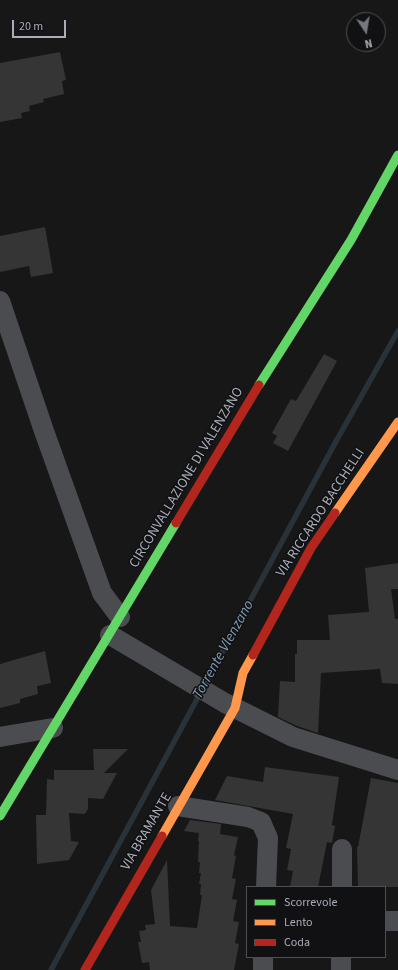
<!DOCTYPE html>
<html>
<head>
<meta charset="utf-8">
<style>
  body { margin:0 }
  #map { position:relative; width:398px; height:970px; overflow:hidden; background:#171717; font-family:"Source Sans 3",sans-serif }
  canvas { display:block }
  .legend { position:absolute; left:246px; top:886px; width:140px; height:72px; box-sizing:border-box; background:#111113; border:1px solid #4d4f55; margin:0; padding:5px 7px; list-style:none; font-size:12px; color:#a8adb8 }
  .legend li { display:flex; align-items:center; gap:8px; height:20px }
  .legend b { width:20px; border:1px solid #4d4f55 }
  .north { position:absolute; left:346px; top:12px; width:40px; height:40px; box-sizing:border-box; background:#111113; border:1px solid #4d4f55; border-radius:50%; rotate:168deg; font-size:11px; font-weight:700; line-height:16px; text-align:center; color:#a8adb8 }
  .north::after { content:''; display:block; margin:auto; width:14px; height:18px; background:#757880; clip-path:polygon(50% 0,100% 100%,50% 72%,0 100%) }
  .scale { position:absolute; left:12px; top:20px; width:54px; height:18px; box-sizing:border-box; border:2px solid #a8adb8; border-top:0; padding-left:5px; font-size:12px; line-height:14px; white-space:nowrap; color:#a8adb8; -webkit-text-stroke:3px #111113; paint-order:stroke }
</style>
</head>
<body>
<div id="map">
<canvas width="398" height="970"></canvas>
<ul class="legend">
<li><b style="height:5px;background:#63d668"></b>Scorrevole</li>
<li><b style="height:5px;background:#ff974d"></b>Lento</li>
<li><b style="height:5px;background:#b3261e"></b>Coda</li>
</ul>
<div class="north">N</div>
<div class="scale">20 m</div>
</div>
<script>
const ctx = document.querySelector('canvas').getContext('2d');
ctx.lineJoin = 'round';
const poly = rows => new Path2D(rows.map(r => 'M' + r).join(''));
function strokePath(path, color, width, dash) { ctx.strokeStyle = color; ctx.lineWidth = width; ctx.lineCap = dash ? 'butt' : 'round'; ctx.setLineDash(dash || []); ctx.stroke(path); }
function fillPath(path, color) { ctx.fillStyle = color; ctx.fill(path, 'evenodd'); }
function write(font, color, halo, rows, align = 'center') {
  ctx.font = font + ' "Source Sans 3",sans-serif'; ctx.lineWidth = 3; ctx.setLineDash([]); ctx.textBaseline = 'middle'; ctx.strokeStyle = halo; ctx.fillStyle = color; for (const [text, x, y, turn = 0] of rows) {
    ctx.save(); ctx.translate(x, y); ctx.rotate((+turn || 0) * Math.PI / 180); ctx.textAlign = isNaN(turn) ? turn : align; if (halo) ctx.strokeText(text, 0, 0); ctx.fillText(text, 0, 0); ctx.restore();
  }
}
const stream = poly([
  [51,970,334,445,398,331]
]);
const building = poly([
  [60,52,66,80,62,81,64,94,43,99,44,102,29,106,30,111,21,113,22,118,0,122,0,63],
  [45,227,53,273,31,277,29,266,0,272,0,236],
  [324,354,337,361,288,451,273,443,277,436,272,433,291,399,296,401],
  [398,563,398,589,391,589,395,619,398,619,398,684,382,683,380,669,321,673,318,733,297,726,278,717,280,681,295,682,295,654,297,654,297,640,330,640,328,615,369,612,365,568],
  [45,651,51,683,37,686,38,694,20,699,20,703,0,708,0,664],
  [93,749,128,749,104,773,117,773,103,799,88,798,88,809,85,814,69,813,71,841,79,842,69,860,37,864,36,815,46,815,47,779,54,780,54,770,94,770],
  [265,767,339,777,332,825,335,826,332,843,327,842,318,887,290,887,293,871,287,870,291,849,286,848,293,814,215,800,227,776,263,782],
  [371,778,398,783,398,887,358,887,357,847,358,847],
  [190,820,221,824,220,834,238,837,234,855,236,856,232,878,236,879,232,899,237,900,233,921,239,922,235,943,239,944,234,970,150,970,149,962,142,963,138,942,141,942,139,931,146,930,145,925,155,924,151,890,167,860,170,926,197,928,202,895,200,895,201,884,199,884,201,873,199,873,200,862,198,862,199,841,198,841,199,833,184,831]
]);
const street = poly([
  [0,301,44,431,102,593,120,617],
  [110,635,225,703,293,737,398,770],
  [0,737,53,728],
  [178,806,248,817,261,822,268,838,266,887],
  [342,887,342,849],
  [385,921,398,921],
  [263,970,263,957],
  [341,970,341,957]
]);
const fast = poly([
  [259,385,351,240,398,155],
  [0,816,176,523]
]);
const slow = poly([
  [335,513,398,422],
  [162,836,235,708,243,673,253,655]
]);
const jam = poly([
  [176,523,259,385],
  [253,655,311,548,335,513],
  [85,970,162,836]
]);
const streetNames = [
  ["CIRCONVALLAZIONE DI VALENZANO",187,478,-59],
  ["VIA RICCARDO BACCHELLI",321,513,-57],
  ["VIA BRAMANTE",147,832,-60]
];
const waterNames = [
  ["Torrente Vlenzano",224,650,-61]
];
strokePath(stream, '#2a3239', 5.5);
fillPath(building, '#353536');
strokePath(street, '#4b4c50', 20);
strokePath(fast, '#63d668', 9);
strokePath(slow, '#ff974d', 9);
strokePath(jam, '#b3261e', 9);
write('14px', '#a8adb8', '#111113', streetNames);
write('italic 15px', '#7f9bb3', '#111113', waterNames);
</script>
</body>
</html>
